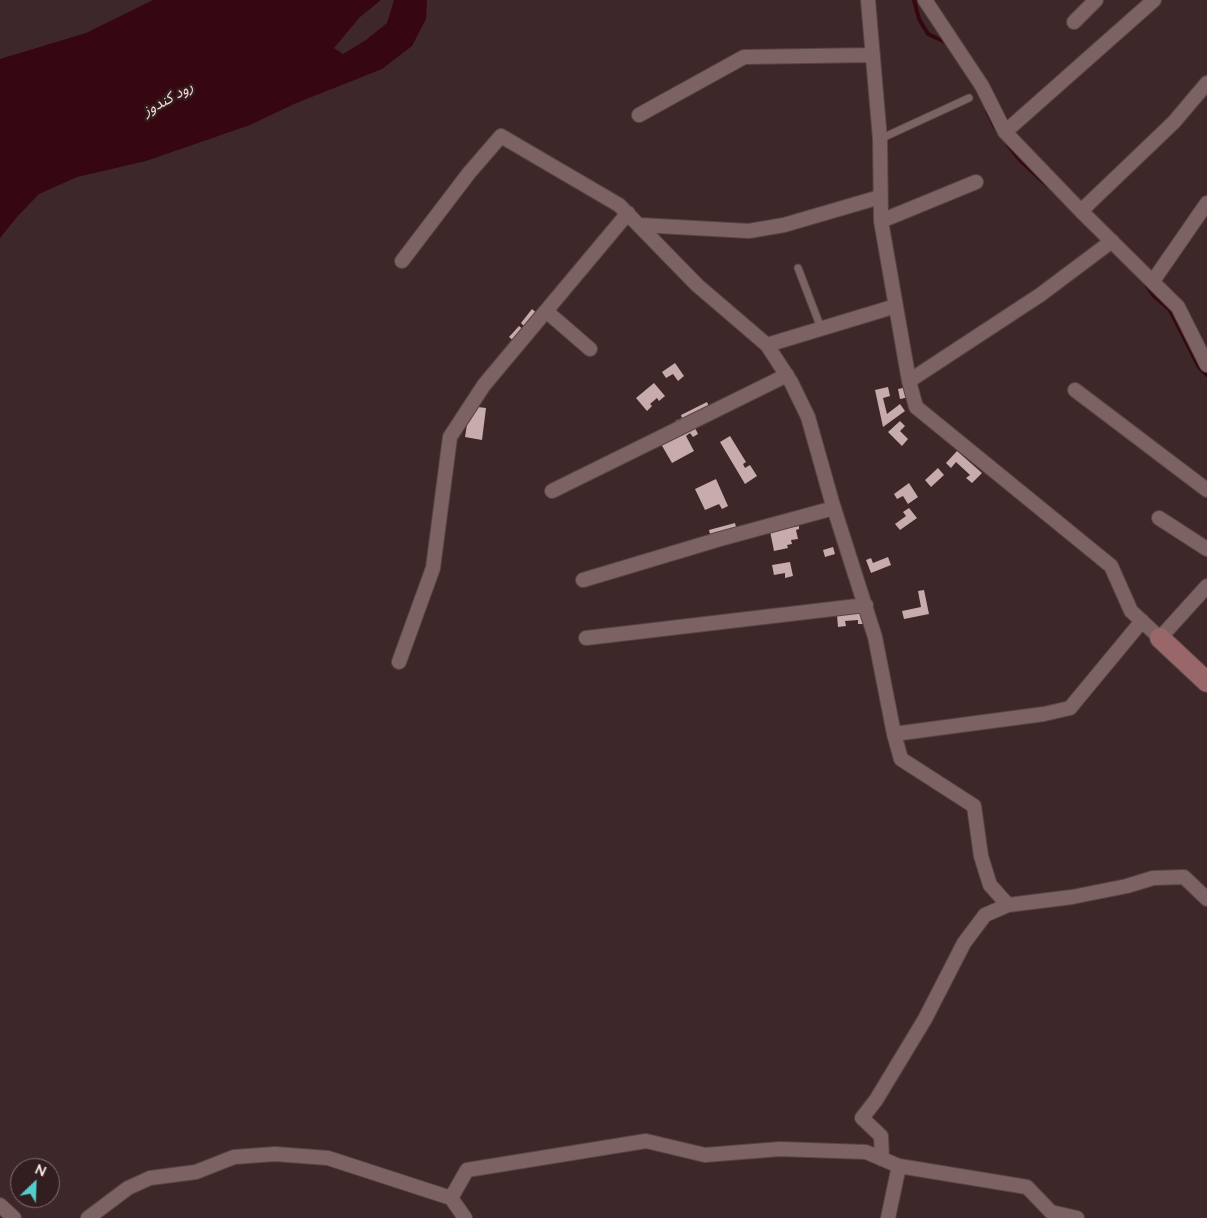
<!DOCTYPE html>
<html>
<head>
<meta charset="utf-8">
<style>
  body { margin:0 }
  #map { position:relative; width:1207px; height:1218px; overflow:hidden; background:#3e2729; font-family:Mulish,sans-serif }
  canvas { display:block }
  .north { position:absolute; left:10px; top:1158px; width:50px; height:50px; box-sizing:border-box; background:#331e1f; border:1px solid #837071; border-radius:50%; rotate:24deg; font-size:14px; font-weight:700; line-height:20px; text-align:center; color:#faebeb }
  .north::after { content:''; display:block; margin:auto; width:18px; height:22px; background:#52cdcd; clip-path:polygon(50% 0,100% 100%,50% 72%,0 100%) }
</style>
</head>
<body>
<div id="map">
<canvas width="1207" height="1218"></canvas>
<div class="north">N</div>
</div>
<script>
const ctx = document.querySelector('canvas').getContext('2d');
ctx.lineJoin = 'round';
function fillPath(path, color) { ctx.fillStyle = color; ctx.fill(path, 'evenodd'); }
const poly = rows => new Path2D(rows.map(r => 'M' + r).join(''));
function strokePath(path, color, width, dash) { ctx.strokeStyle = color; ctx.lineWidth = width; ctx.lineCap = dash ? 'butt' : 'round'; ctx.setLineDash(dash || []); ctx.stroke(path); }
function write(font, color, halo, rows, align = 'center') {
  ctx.font = font + ' Mulish,"Noto Sans Arabic",sans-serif'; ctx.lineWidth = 5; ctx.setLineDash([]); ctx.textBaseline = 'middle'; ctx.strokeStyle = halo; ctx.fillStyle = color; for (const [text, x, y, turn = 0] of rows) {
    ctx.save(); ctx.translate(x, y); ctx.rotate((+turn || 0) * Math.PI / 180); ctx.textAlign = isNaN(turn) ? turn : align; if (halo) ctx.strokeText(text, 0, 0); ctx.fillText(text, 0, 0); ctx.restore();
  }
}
const water = poly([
  [153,0,381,0,360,17,334,48,343,54,366,40,387,23,394,0,427,0,426,19,412,46,382,69,294,104,250,125,146,161,77,177,39,194,17,217,0,238,0,59,86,33]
]);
const stream = poly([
  [914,0,919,19,928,34,947,43],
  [987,111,995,127],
  [1008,145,1020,160,1048,186],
  [1145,283,1153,295,1170,310,1199,367,1207,375]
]);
const building = poly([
  [532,309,539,315,527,329,521,323],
  [519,326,525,331,515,342,509,337],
  [675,363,684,376,678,381,673,374,666,378,662,372],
  [654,383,665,396,659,401,657,398,650,404,652,406,647,411,636,398],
  [888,387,890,396,883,398,887,414,900,404,905,411,883,427,875,390],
  [908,387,910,397,900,399,898,389],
  [707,402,710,409,677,425,675,421,682,418,681,415],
  [470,406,486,408,482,440,465,437],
  [900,421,905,426,900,431,908,439,902,446,888,432],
  [694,426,698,434,693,437,690,433,686,436,694,451,672,463,661,444],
  [730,436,746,462,743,464,745,468,750,465,757,476,745,484,720,442],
  [957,451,982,473,972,483,966,478,970,475,956,462,951,468,946,463],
  [938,468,944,475,931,487,925,480],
  [716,479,728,506,722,509,719,504,705,510,695,489],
  [909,483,918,497,908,504,903,496,897,499,894,494],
  [909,508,917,518,900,530,895,524,906,516,903,512],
  [735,523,737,531,711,538,709,530],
  [799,526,799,529,796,530,798,539,791,540,792,544,787,545,788,548,774,551,770,531],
  [833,547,835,554,825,557,823,550],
  [888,557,891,565,871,573,866,560,871,558,873,563],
  [790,562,793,576,785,578,785,573,774,575,772,565],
  [924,590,929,614,904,619,902,611,921,607,918,591],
  [864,612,865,624,858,624,858,620,845,621,846,626,838,627,837,615]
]);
const lane = poly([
  [880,139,969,98],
  [798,268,821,328]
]);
const street = poly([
  [868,0,880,139,881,221,909,381,916,407,1111,566,1131,611,1160,638,1207,586],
  [925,0,982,86,1005,132,1081,211,1178,307,1207,365],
  [1074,22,1096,0],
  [639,115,744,57,873,55],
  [1005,132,1154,0],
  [1081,211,1174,122,1207,83],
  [881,221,976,182],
  [640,225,749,231,784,225,880,197],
  [402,261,469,173,501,136,619,205,697,285,767,345,791,382,808,417,832,502,875,637,894,734,901,759,974,806,981,856,990,885,1008,905],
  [1153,281,1207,203],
  [546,311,590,349],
  [767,345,896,306],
  [909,381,1040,295,1112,241],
  [1075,390,1207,490],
  [552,491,787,375],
  [1159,518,1207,549],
  [583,580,720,539,834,508],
  [586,638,866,605],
  [399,662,433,568,450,437,484,385,628,213],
  [894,734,1044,714,1070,708,1142,621],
  [882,1159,881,1136,862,1118,876,1100,925,1019,964,943,985,915,1008,905,1072,897,1127,886,1153,878,1184,877,1207,899],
  [451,1198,467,1170,646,1141,705,1155,780,1149,866,1152,899,1166,1027,1187,1051,1212,1077,1218],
  [0,1205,14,1218],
  [88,1218,128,1188,150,1178,196,1172,234,1157,275,1154,328,1158,451,1198,465,1218],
  [888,1218,899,1166]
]);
const secondary = poly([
  [1160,638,1207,682]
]);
const waterNames = [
  ["رود کندوز",168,99,-29]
];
fillPath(water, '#360710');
strokePath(stream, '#360710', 4);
fillPath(building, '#c8abac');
strokePath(lane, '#574545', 9);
strokePath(street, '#574545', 16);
strokePath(secondary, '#574545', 22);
strokePath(lane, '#7c6263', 7);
strokePath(street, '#7c6263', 14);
strokePath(secondary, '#99666a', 20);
write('italic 15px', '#fad5d7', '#331e1f', waterNames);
</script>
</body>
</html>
